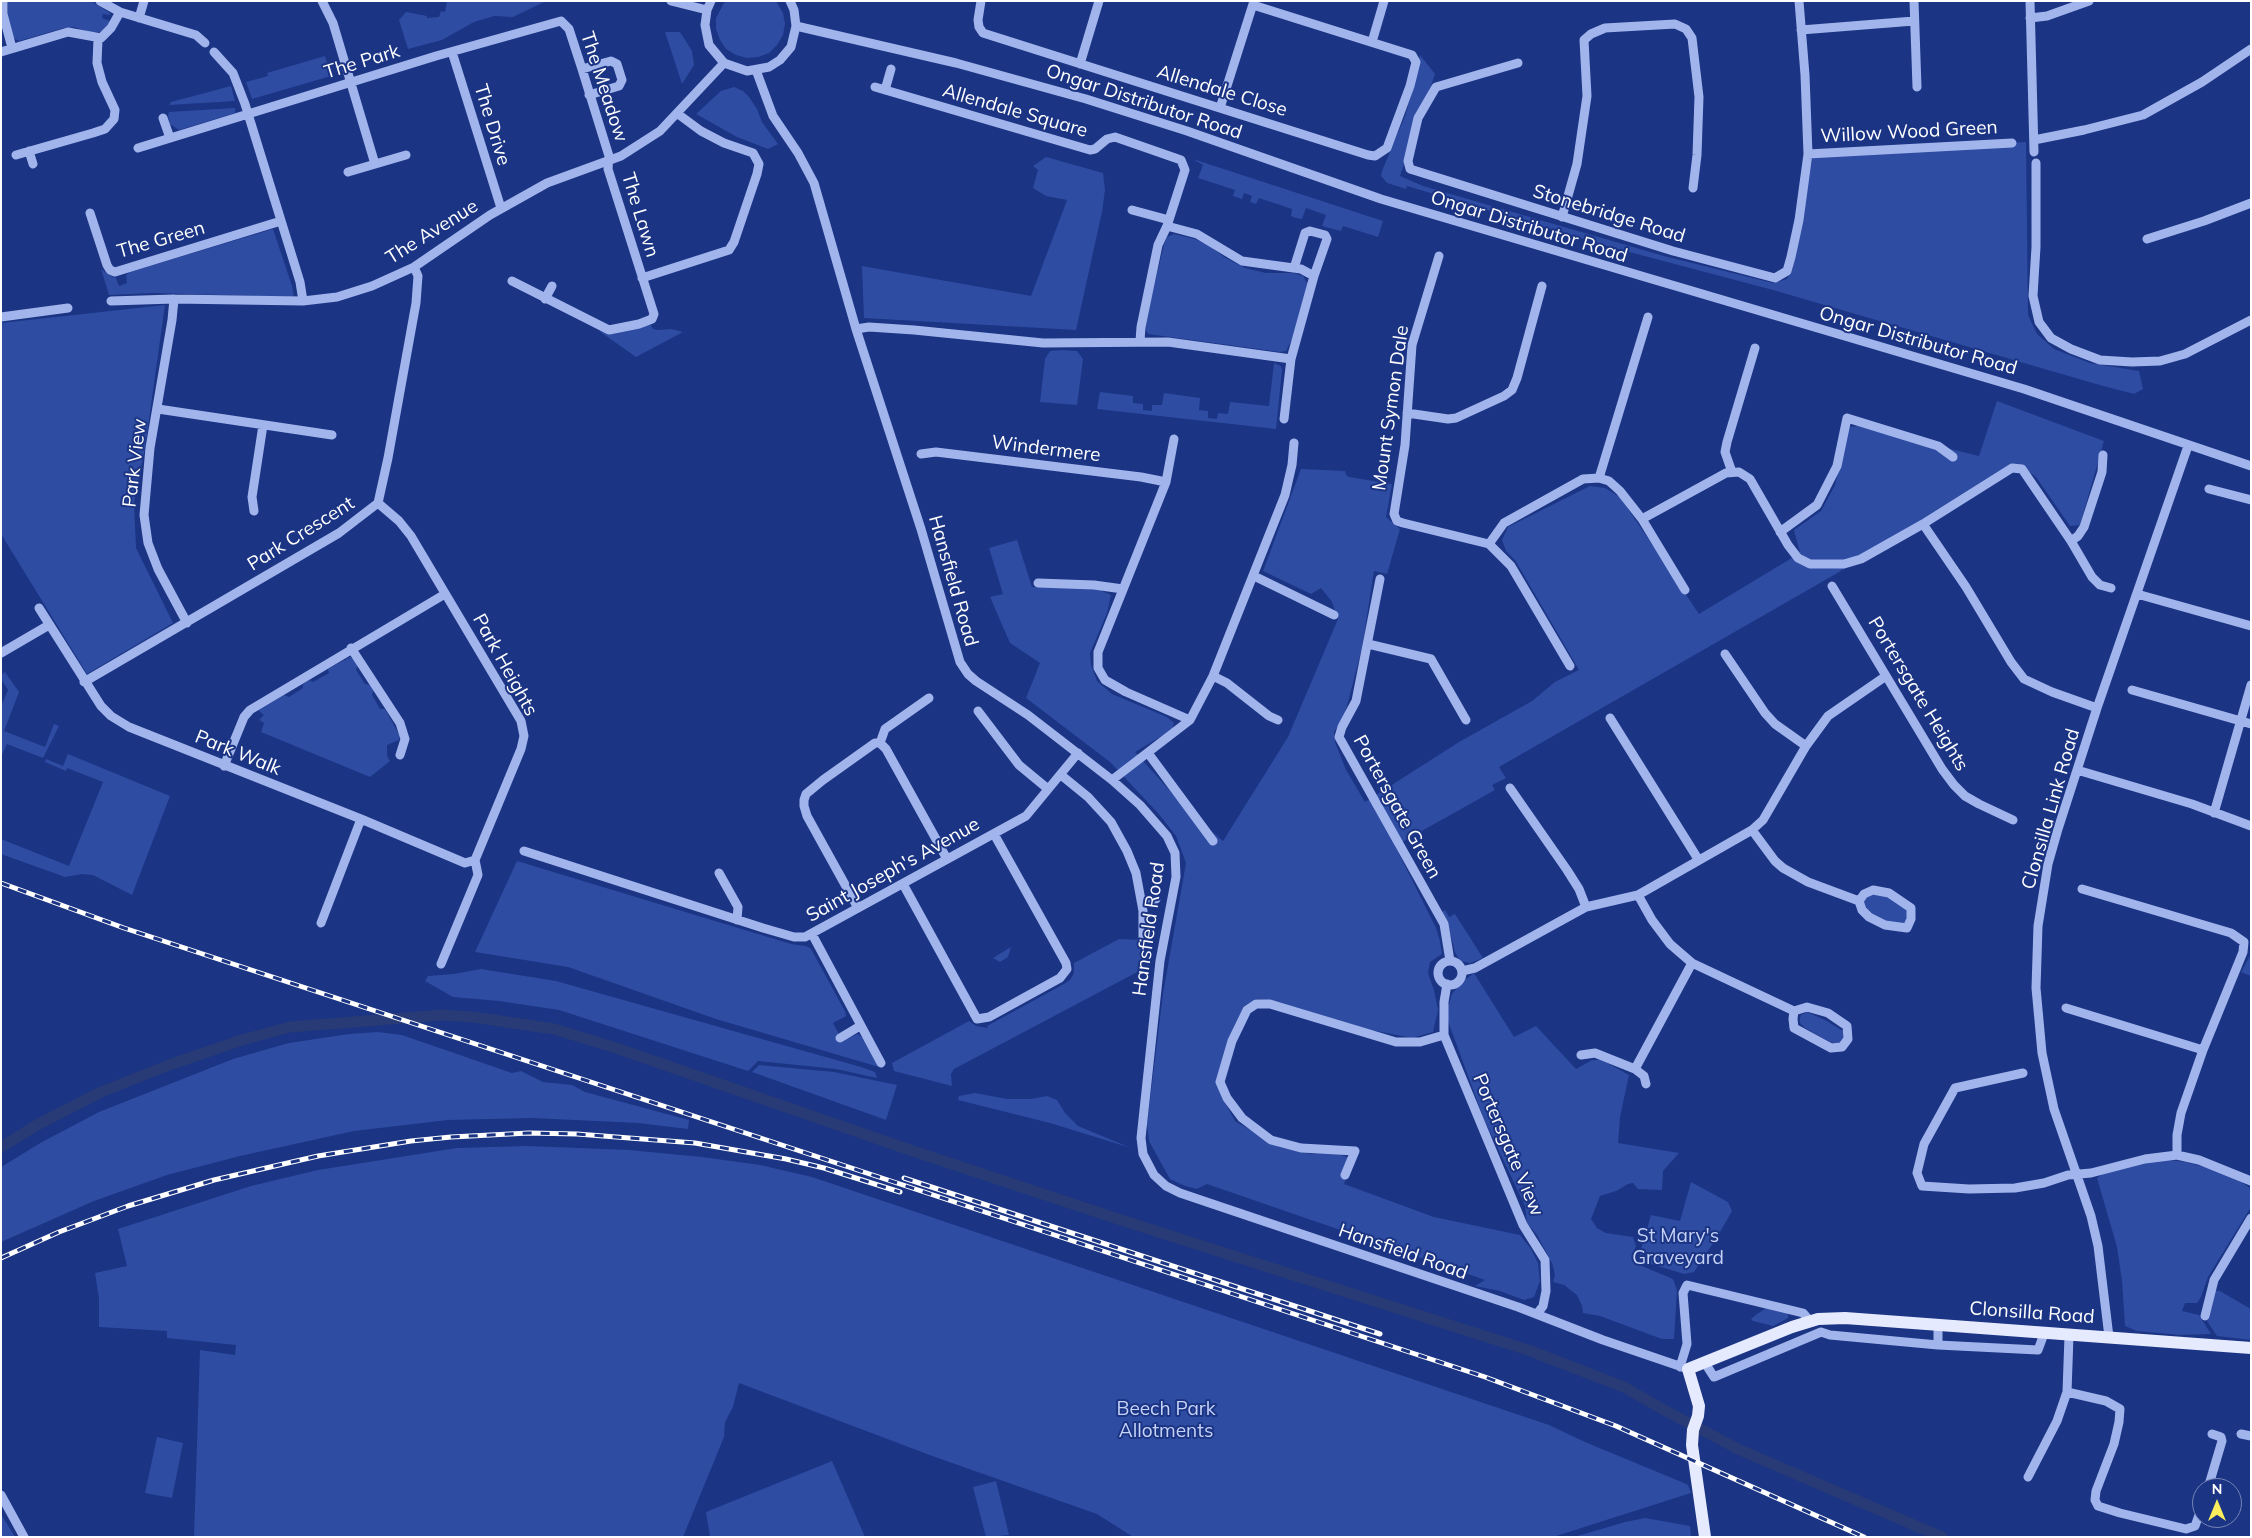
<!DOCTYPE html>
<html>
<head>
<meta charset="utf-8">
<style>
  body { margin:0 }
  #map { position:relative; width:2252px; height:1538px; overflow:hidden; background:#1b3484; font-family:Mulish,sans-serif }
  canvas { display:block }
  .frame { position:absolute; inset:0; border:2px solid #fff; pointer-events:none }
  .north { position:absolute; left:2192px; top:1478px; width:50px; height:50px; box-sizing:border-box; background:#1b3484; border:1px solid #7685b5; border-radius:50%; rotate:0deg; font-size:14px; font-weight:700; line-height:20px; text-align:center; color:#fff }
  .north::after { content:''; display:block; margin:auto; width:18px; height:22px; background:#fced5d; clip-path:polygon(50% 0,100% 100%,50% 72%,0 100%) }
</style>
</head>
<body>
<div id="map">
<canvas width="2252" height="1538"></canvas>
<div class="frame"></div>
<div class="north">N</div>
</div>
<script>
const ctx = document.querySelector('canvas').getContext('2d');
ctx.lineJoin = 'round';
function fillPath(path, color) { ctx.fillStyle = color; ctx.fill(path, 'evenodd'); }
const poly = rows => new Path2D(rows.map(r => 'M' + r).join(''));
function strokePath(path, color, width, dash) { ctx.strokeStyle = color; ctx.lineWidth = width; ctx.lineCap = dash ? 'butt' : 'round'; ctx.setLineDash(dash || []); ctx.stroke(path); }
function write(font, color, halo, rows, align = 'center') {
  ctx.font = font + ' Mulish,sans-serif'; ctx.lineWidth = 4; ctx.setLineDash([]); ctx.textBaseline = 'middle'; ctx.strokeStyle = halo; ctx.fillStyle = color; for (const [text, x, y, turn = 0] of rows) {
    ctx.save(); ctx.translate(x, y); ctx.rotate((+turn || 0) * Math.PI / 180); ctx.textAlign = isNaN(turn) ? turn : align; if (halo) ctx.strokeText(text, 0, 0); ctx.fillText(text, 0, 0); ctx.restore();
  }
}
const green = poly([
  [8,1,91,1,110,13,110,15,103,14,102,18,110,21,105,30,100,32,89,32,74,27,64,28,19,41,13,38,8,17],
  [447,1,546,1,513,17,494,16,474,22,442,40,408,49,399,20,406,12,427,16,427,18,439,17,441,11,445,12],
  [725,1,776,1,783,13,785,24,783,35,777,45,769,53,758,57,747,58,736,55,726,49,720,40,716,29,716,18],
  [665,32,680,32,692,51,694,65,682,84],
  [1420,55,1435,74,1400,176,1423,186,1664,256,1773,283,1787,279,1792,270,1813,155,2026,142,2028,315,2037,334,2054,349,2090,363,2139,371,2143,389,2134,394,2096,384,1773,290,1618,249,1407,186,1406,189,1387,183,1381,176,1382,171,1405,116,1415,82],
  [325,56,331,76,252,99,246,82,268,76,267,73],
  [231,86,235,101,169,105,171,102],
  [734,87,743,91,749,97,757,109,762,122,778,144,768,149,737,137,696,114,721,91],
  [235,108,235,113,179,130,170,124,168,115,169,112],
  [1046,157,1103,173,1105,190,1102,212,1076,330,864,318,862,266,1031,296,1067,200,1046,196,1033,188,1038,170,1033,166],
  [1193,159,1383,221,1378,237,1343,226,1341,231,1322,226,1326,215,1306,208,1302,219,1296,218,1291,216,1292,209,1259,198,1256,204,1250,202,1252,196,1244,193,1242,199,1233,196,1235,190,1198,178,1203,165],
  [273,229,292,286,294,297,152,293,109,295,101,269,109,275,116,278,119,286,127,283,126,275,130,272],
  [1174,234,1195,239,1210,246,1224,257,1245,268,1266,273,1293,273,1303,276,1307,283,1307,291,1292,339,1286,351,1280,352,1148,334,1144,326,1164,245,1167,237],
  [165,305,145,448,134,502,136,548,173,623,87,674,1,534,1,323],
  [649,322,653,329,658,330,671,329,683,332,636,357,599,331,616,332],
  [1062,350,1077,351,1083,359,1077,405,1040,402,1045,359,1050,351],
  [1274,363,1281,366,1282,370,1276,429,1097,409,1100,392,1133,396,1133,403,1143,404,1143,410,1152,411,1152,405,1162,405,1164,393,1200,398,1199,410,1208,411,1208,418,1217,419,1218,413,1228,414,1230,402,1269,406],
  [1997,401,2104,441,2080,525,2070,526,2036,477,2020,465,2008,467,1834,575,1499,767,1506,778,1492,785,1495,790,1395,846,1436,928,1440,941,1442,954,1430,962,1428,973,1434,990,1438,1010,1433,1032,1412,1038,1366,1029,1276,1001,1256,999,1244,1006,1233,1028,1221,1095,1235,1121,1279,1147,1310,1154,1334,1152,1349,1158,1348,1172,1344,1184,1434,1217,1520,1235,1531,1249,1538,1263,1540,1281,1534,1297,1524,1300,1500,1291,1475,1286,1485,1280,1207,1184,1197,1189,1185,1186,1170,1179,1149,1141,1147,1124,1163,994,1186,863,1176,836,1158,813,1110,762,1026,698,1040,663,1010,643,990,597,1003,594,989,548,1017,540,1032,587,1049,586,1097,589,1111,595,1107,613,1090,653,1091,665,1097,681,1112,694,1167,717,1174,723,1172,730,1135,752,1190,813,1223,841,1288,737,1338,619,1332,602,1321,588,1311,594,1263,571,1301,469,1345,471,1346,475,1349,477,1392,484,1386,517,1400,529,1387,574,1374,571,1362,648,1347,706,1342,721,1334,732,1335,742,1346,770,1365,802,1459,742,1532,701,1555,682,1579,670,1515,560,1506,551,1502,540,1508,527,1590,486,1605,488,1620,497,1699,614,1800,553,1794,530,1821,511,1835,485,1849,427,1858,426,1979,456],
  [350,657,354,659,358,665,356,670,365,684,370,685,374,690,372,695,380,709,385,709,400,736,399,740,387,745,387,756,390,761,370,777,261,732,264,723,259,720,264,715,258,710,284,695,289,697,303,688,303,684,309,680,313,682,329,673,328,669],
  [5,672,19,692,4,731,45,747,54,724,59,726,43,758,7,744,1,757,1,706,8,690,1,679,1,675],
  [68,754,170,796,132,895,93,875,82,874,65,877,1,854,1,839,69,866,103,782,67,768,66,771,45,762,46,759,63,766],
  [517,861,791,944,806,946,811,949,845,1011,846,1016,833,1023,842,1040,858,1034,863,1038,879,1067,716,1019,568,967,475,952],
  [1873,890,1911,908,1906,928,1896,928,1862,910,1864,894],
  [1445,910,1449,917,1455,914,1483,958,1470,963,1460,961,1455,952,1449,929,1441,913],
  [1119,939,1145,940,1143,969,954,1069,951,1074,952,1086,894,1071,892,1063,969,1021,976,1026,988,1028,987,1026,1062,985,1070,980,1074,973,1074,963],
  [1011,947,1008,957,1000,962,993,958],
  [2251,954,2251,976,2241,972],
  [481,969,556,981,861,1067,875,1072,877,1078,836,1069,758,1061,748,1071,559,1010,499,1001,453,997,425,981,428,976,454,974],
  [1474,973,1514,1037,1536,1026,1576,1069,1592,1060,1602,1060,1629,1075,1620,1117,1618,1143,1679,1153,1663,1171,1662,1190,1638,1189,1633,1183,1628,1184,1616,1191,1600,1196,1591,1219,1597,1228,1606,1233,1633,1237,1636,1246,1632,1255,1637,1264,1673,1279,1677,1290,1674,1339,1662,1339,1600,1316,1583,1313,1582,1306,1577,1295,1564,1285,1553,1282,1555,1275,1552,1263,1537,1235,1527,1223,1525,1206,1483,1117,1448,1021,1448,1007,1452,994,1462,982],
  [1807,1012,1825,1020,1843,1031,1844,1041,1837,1044,1830,1042,1805,1028,1800,1023,1800,1018,1801,1015],
  [378,1032,402,1035,512,1073,521,1071,543,1082,572,1085,585,1092,689,1120,688,1129,638,1123,532,1118,448,1120,354,1131,240,1156,167,1175,94,1201,1,1242,1,1167,42,1142,99,1112,233,1059,289,1043,349,1034],
  [759,1065,834,1072,897,1085,886,1120,752,1072],
  [975,1093,1007,1099,1031,1099,1047,1096,1057,1100,1065,1113,1078,1126,1131,1148,1050,1123,958,1100,959,1096],
  [528,1146,629,1150,702,1157,760,1165,812,1177,1549,1425,1585,1442,1684,1483,1688,1485,1691,1493,1553,1537,1133,1537,1097,1514,935,1457,739,1383,733,1407,725,1422,724,1437,683,1537,194,1537,200,1350,235,1355,236,1345,167,1338,167,1331,99,1327,99,1299,95,1273,127,1266,118,1229,251,1186,318,1170,457,1148],
  [2161,1159,2185,1162,2212,1169,2239,1180,2251,1189,2251,1207,2208,1277,2201,1297,2197,1303,2185,1303,2182,1311,2199,1315,2211,1334,2180,1335,2137,1331,2125,1326,2122,1281,2117,1247,2097,1178,2105,1172],
  [1691,1182,1728,1202,1732,1211,1719,1234,1694,1272,1684,1274,1638,1260,1651,1215,1680,1221],
  [2214,1290,2219,1291,2218,1290,2251,1309,2251,1340,2217,1336,2207,1321],
  [1768,1307,1781,1310,1788,1314,1788,1318,1773,1326,1753,1321,1751,1319,1757,1314],
  [157,1437,183,1443,172,1498,145,1493],
  [832,1461,865,1537,710,1537,706,1512],
  [996,1481,1009,1535,986,1537,973,1487],
  [1,1514,4,1519,15,1537,1,1537],
  [1645,1518,1690,1526,1691,1537,1574,1537,1625,1522]
]);
const canal = poly([
  [1,1147,37,1125,101,1092,169,1065,242,1040,290,1027,442,1015,473,1017,554,1029,616,1048,910,1150,1121,1220,1528,1350,1624,1387,1664,1410,1740,1450,1942,1537]
]);
const minor = poly([
  [3,1,3,14,12,48],
  [100,1,120,12,196,35,205,43],
  [322,1,333,23,375,164],
  [671,1,707,10],
  [711,1,707,10,705,25,709,45,724,63,747,71,769,67,780,60,791,47,796,26,794,10,790,1],
  [981,1,978,20,979,27,983,33,1368,155,1375,156,1387,148,1410,86,1416,62,1412,55,1253,5],
  [1914,1,1917,87],
  [2030,1,2034,152],
  [139,18,144,1],
  [2030,18,2047,16,2089,1],
  [796,26,956,63,1086,99,1187,131,1381,199,2024,389,2251,466],
  [1801,30,1914,21],
  [1372,42,1384,1],
  [1,52,68,32,101,38,111,28,120,12],
  [214,52,233,73,245,104,300,282,303,301],
  [452,52,501,208],
  [1518,63,1436,87,1418,118,1408,161,1410,169,1673,251,1775,278,1787,271,1791,257,1799,220,1808,154,1805,75,1799,1],
  [1080,64,1099,1],
  [582,69,611,61,617,64,622,80,619,86,589,95],
  [756,70,773,116,798,153,814,183,856,329,921,529,960,662,968,674,976,681,1028,715,1112,780,1140,805,1167,836,1175,853,1176,877,1160,961,1141,1138,1143,1154,1154,1175,1166,1186,1180,1193,1518,1307,1603,1340,1688,1369],
  [875,87,1090,150,1095,149,1107,139,1115,137,1181,160,1185,170,1167,226,1158,245,1141,327,1140,341],
  [885,90,891,69],
  [1220,108,1254,1],
  [163,118,170,138],
  [2034,140,2084,130,2143,115,2202,82,2251,49],
  [138,148,436,56,561,21,569,29,582,69,609,156,608,169,654,314,652,319,639,324,609,330,512,281],
  [29,151,33,164],
  [1808,154,2012,143],
  [16,155,93,133,105,129,114,119,115,110,102,82,97,63,98,39],
  [2036,163,2036,247,2033,296,2039,322,2051,338,2071,349,2100,360,2132,362,2160,361,2185,354,2251,320],
  [348,172,406,155],
  [1132,210,1169,220],
  [90,213,107,265,110,270,115,272,281,221],
  [1562,217,1577,164,1587,96,1584,40,1591,34,1605,28,1675,24,1686,29,1692,38,1699,97,1697,155,1693,188],
  [1167,226,1197,234,1242,261,1301,269,1314,276,1291,359,1284,419],
  [2147,239,2204,221,2251,203],
  [1439,256,1412,345,1405,445,1394,514,1397,521,1403,523,1489,544,1511,566,1570,666],
  [1294,268,1305,233,1310,231,1325,235,1327,239,1314,276],
  [642,278,729,250,734,242,757,174,759,164,753,153,724,143,701,131,678,114],
  [174,299,172,320,150,448,144,515,148,543,158,569,187,623],
  [545,299,552,286],
  [111,301,174,299,303,301,337,297,372,286,414,267,490,215,547,183,621,156,660,131,724,63],
  [1,317,68,308],
  [856,329,869,327,914,330,1043,343,1168,342,1291,359],
  [158,409,332,435],
  [1407,413,1448,419,1456,418,1504,396,1512,390,1517,378,1542,286],
  [1174,439,1166,482,1098,652,1098,668,1105,680,1126,692,1190,720],
  [921,454,936,452,1141,477,1166,482],
  [1732,472,1725,452,1727,442,1755,348],
  [1599,478,1648,317],
  [2209,489,2251,500],
  [378,503,399,521,411,536,521,721,524,736,521,749,475,860],
  [254,511,252,497,263,425],
  [1642,519,1726,473,1739,472,1750,479,1788,545,1798,558,1810,564,1844,564,1861,559,1923,524,2012,468,2022,469,2071,541,2092,577,2100,585,2111,588],
  [1923,524,1966,587,2011,662,2024,679,2052,692,2097,708],
  [1780,532,1817,505,1837,466,1847,418,1938,446,1953,457],
  [2071,541,2078,536,2084,527,2102,472,2103,455],
  [1489,544,1504,523,1583,479,1599,478,1609,481,1620,491,1642,519,1685,590],
  [1254,576,1334,615],
  [1380,579,1356,701,1342,727,1339,737,1444,924,1450,961],
  [1038,583,1094,585,1123,589],
  [1832,586,1942,769,1954,785,1965,796,1979,804,2013,820],
  [2137,594,2251,626],
  [39,608,101,706,111,716,129,727,361,819,465,863,475,860],
  [1368,644,1431,659,1466,720],
  [351,648,400,723,405,739,400,755],
  [1,653,49,625],
  [1725,654,1765,713,1775,724,1806,746],
  [1213,676,1227,683,1269,716,1278,720],
  [84,682,339,533,378,503,388,458,416,303,418,276,414,267],
  [2132,690,2251,724],
  [978,711,1019,765,1048,789],
  [1610,718,1698,859],
  [880,743,886,749,947,859],
  [880,743,885,729,929,698],
  [1148,753,1213,841],
  [224,766,244,717,250,710,445,594],
  [2077,770,2192,804,2251,826],
  [1061,775,1088,797,1111,822,1127,851,1136,873,1143,911,1143,938],
  [1112,780,1190,720,1213,676,1285,495,1292,465,1294,443],
  [1510,788,1567,870,1579,889,1586,907],
  [2214,813,2251,685],
  [1752,830,1775,861,1783,868,1808,882,1859,901],
  [524,851,763,928,794,937,805,937,1026,816,1078,753],
  [719,873,738,907,737,920],
  [903,884,977,1019,989,1017,1060,978,1067,969,1066,963,994,834],
  [2082,889,2231,933,2244,942,2243,952,2203,1050,2181,1113,2177,1135,2177,1155],
  [1873,890,1889,893,1911,908,1911,919,1907,928,1885,925,1869,917,1862,910,1859,901,1864,894,1873,890],
  [1638,895,1652,920,1670,944,1692,963,1794,1011,1807,1007,1828,1013,1847,1026,1848,1039,1842,1047,1831,1048,1794,1028,1793,1019,1794,1011],
  [1141,901,1156,899],
  [858,908,807,816,804,806,804,800,806,794,823,780,875,743,880,743],
  [321,923,361,819],
  [812,934,881,1063],
  '1438 973a12 12 0 1 1 24 0a12 12 0 1 1-24 0Z',
  [441,964,478,875,475,860],
  [1462,971,1475,968,1586,907,1638,895,1752,830,1763,820,1806,746,1828,716,1886,676],
  [1447,984,1444,1002,1444,1035,1523,1225,1545,1260,1546,1291,1543,1306,1537,1314],
  [2066,1008,2203,1050],
  [840,1038,860,1026],
  [1581,1055,1595,1053,1635,1069,1644,1076,1646,1084],
  [1635,1069,1692,963],
  [2023,1073,1955,1088,1924,1144,1917,1173,1922,1186,1969,1189,2015,1188,2044,1183,2068,1175,2091,1173,2145,1159,2177,1155,2199,1160,2251,1181],
  [1345,1175,1355,1151,1301,1148,1271,1140,1242,1118,1227,1098,1220,1082,1232,1041,1247,1010,1256,1004,1270,1004,1396,1042,1420,1042,1444,1035],
  [2205,1316,2214,1280,2251,1218],
  [2109,1337,2098,1246,2091,1216,2054,1109,2042,1053,2036,988,2038,926,2048,864,2058,829,2097,708,2188,446],
  [1938,1345,1938,1325],
  [1705,1363,1714,1377,1821,1332,1830,1335,1938,1345,2038,1350,2044,1334],
  [1680,1367,1687,1344,1683,1293,1687,1285,1803,1313,1810,1321],
  [2067,1392,2106,1401,2120,1409,2119,1422,2114,1444,2096,1491,2095,1500,2098,1506,2120,1513,2186,1529,2195,1526,2202,1507],
  [2241,1434,2251,1436],
  [2028,1477,2057,1421,2067,1392,2069,1336],
  [2208,1488,2222,1441,2221,1437,2212,1434],
  [1,1495,24,1537]
]);
const major = poly([
  [1705,1537,1692,1445,1693,1430,1698,1416,1699,1406,1688,1369,1792,1327,1818,1319,1845,1318,2251,1348]
]);
const rail = poly([
  [1,883,124,928,1485,1377,1616,1426,1864,1537],
  [904,1178,1380,1334],
  [1,1258,59,1232,128,1206,214,1180,318,1156,411,1141,451,1137,529,1133,577,1134,695,1143,786,1159,824,1168,900,1192]
]);
const streetNames = [
  ["The Park",362,62,-17],
  ["The Meadow",604,87,72],
  ["Allendale Close",1222,91,17],
  ["Ongar Distributor Road",1144,102,18],
  ["Allendale Square",1015,111,16],
  ["The Drive",492,125,73],
  ["Willow Wood Green",1909,132,-3],
  ["Stonebridge Road",1609,214,17],
  ["The Lawn",640,215,73],
  ["Ongar Distributor Road",1529,227,17],
  ["The Avenue",432,232,-32],
  ["The Green",161,240,-16],
  ["Ongar Distributor Road",1918,341,16],
  ["Mount Symon Dale",1391,408,-82],
  ["Windermere",1046,449,7],
  ["Park View",135,463,-83],
  ["Park Crescent",301,534,-32],
  ["Hansfield Road",953,581,74],
  ["Park Heights",505,665,61],
  ["Portersgate Heights",1918,694,59],
  ["Park Walk",238,753,22],
  ["Portersgate Green",1397,807,61],
  ["Clonsilla Link Road",2051,809,-74],
  ["Saint Joseph's Avenue",893,870,-29],
  ["Hansfield Road",1149,929,-82],
  ["Portersgate View",1508,1145,67],
  ["Hansfield Road",1403,1252,19],
  ["Clonsilla Road",2032,1313,4]
];
const parkNames = [
  ["St Mary's",1678,1236],
  ["Graveyard",1678,1258],
  ["Beech Park",1166,1409],
  ["Allotments",1166,1431]
];
fillPath(green, '#2e4ca2');
strokePath(canal, '#283b76', 11);
strokePath(minor, '#a1b4eb', 9);
strokePath(major, '#e5eaff', 12);
strokePath(rail, '#fff', 5);
strokePath(rail, '#1b3484', 3, [9]);
write('19px', '#fff', '#1b3484', streetNames);
write('19px', '#c6d3f8', '#1b3484', parkNames);
</script>
</body>
</html>
